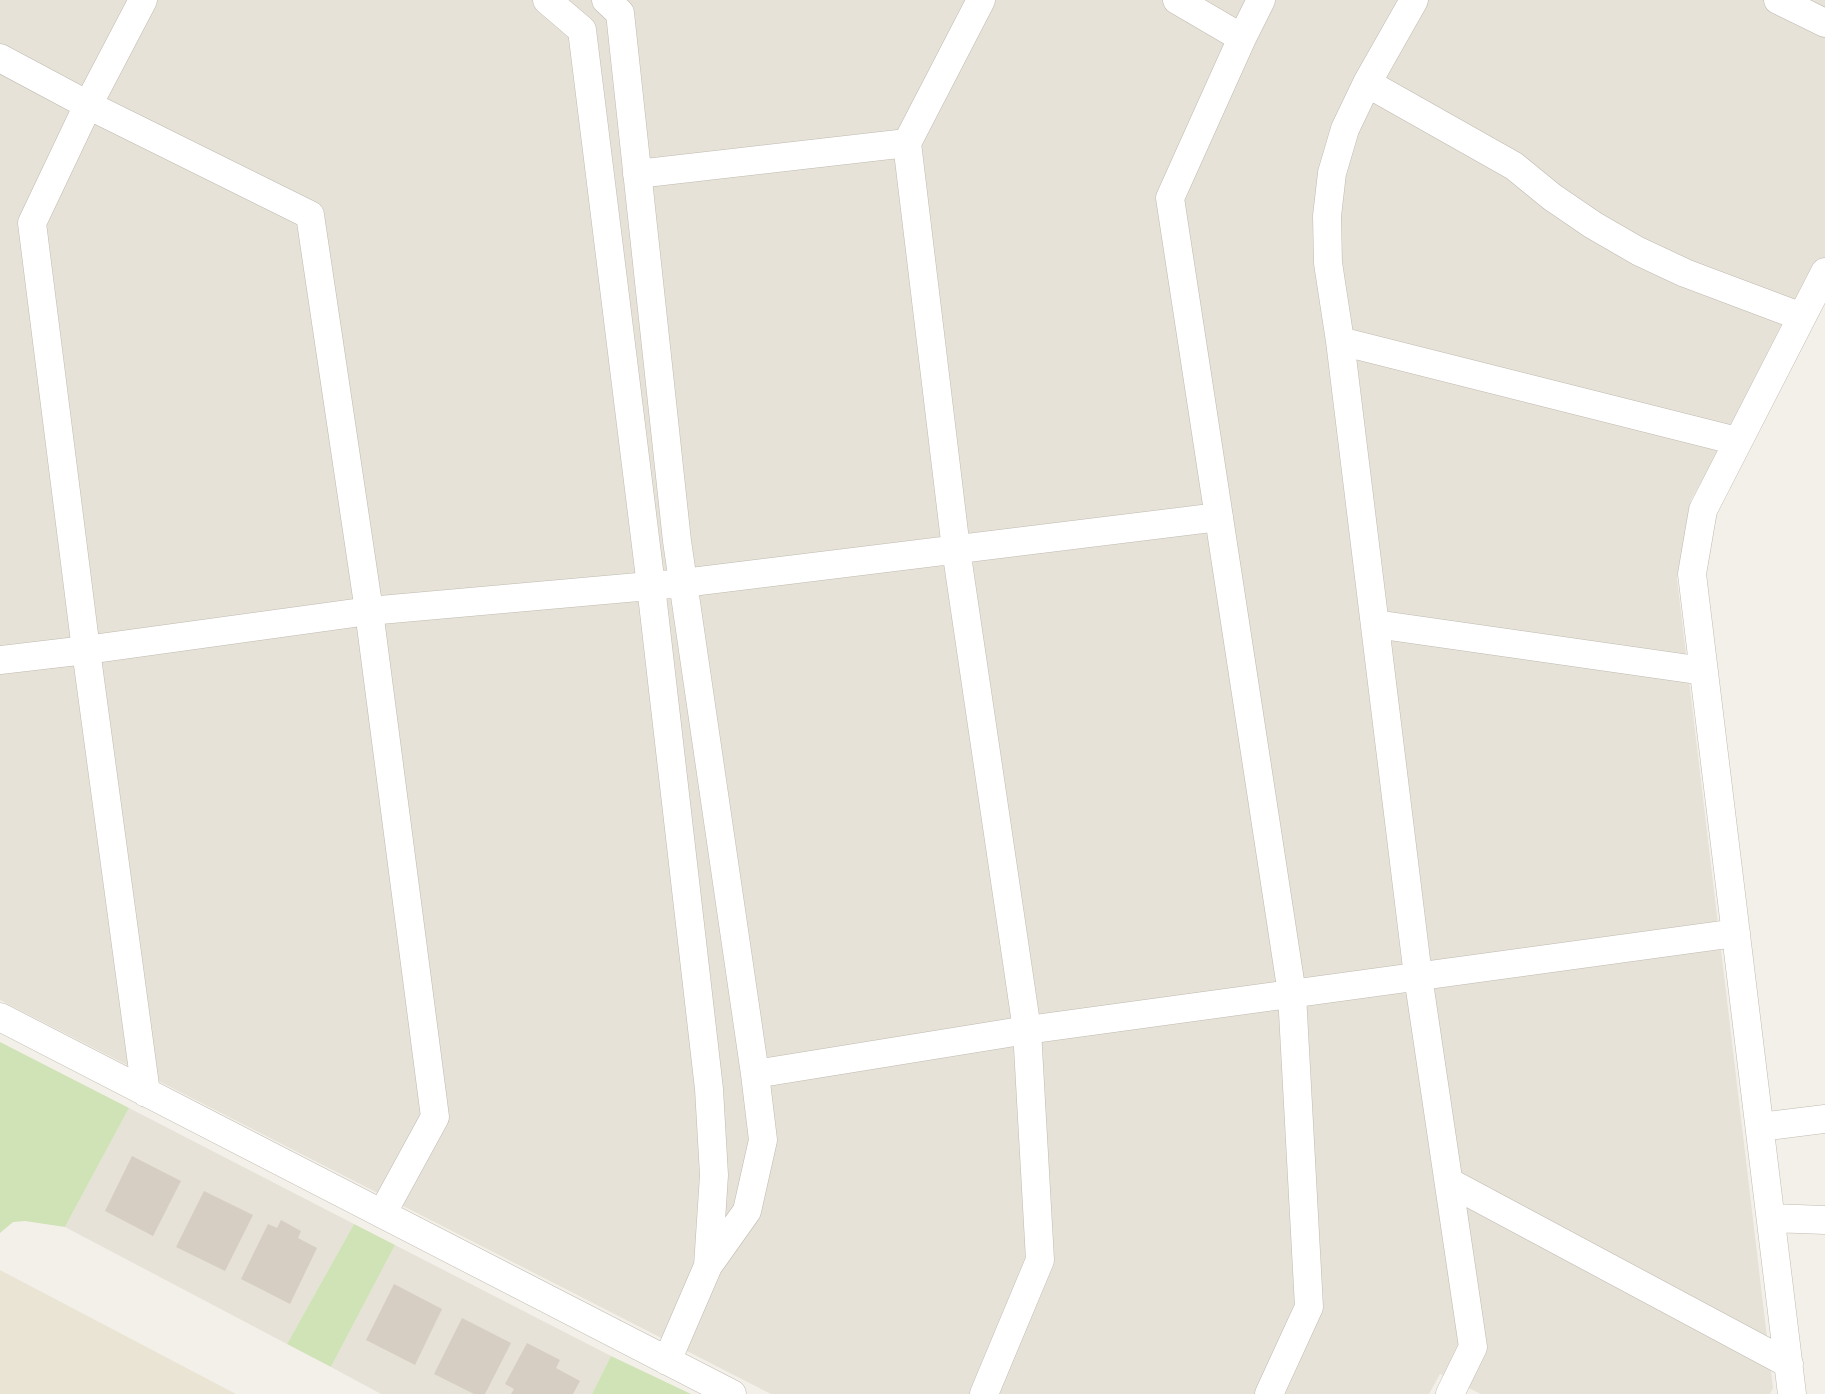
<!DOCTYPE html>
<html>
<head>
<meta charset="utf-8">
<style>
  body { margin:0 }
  canvas { display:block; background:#f3f0e9 }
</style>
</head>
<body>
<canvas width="1825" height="1394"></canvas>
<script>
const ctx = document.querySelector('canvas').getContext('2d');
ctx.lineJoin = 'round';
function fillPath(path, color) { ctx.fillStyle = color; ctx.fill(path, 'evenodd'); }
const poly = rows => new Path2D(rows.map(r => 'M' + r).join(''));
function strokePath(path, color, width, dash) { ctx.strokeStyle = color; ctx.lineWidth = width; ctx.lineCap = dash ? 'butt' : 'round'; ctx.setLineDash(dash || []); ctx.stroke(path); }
const residential = poly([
  [0,0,1825,0,1825,262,1691,500,1677,579,1773,1388,1770,1394,1481,1394,1440,1374,1429,1394,771,1394,0,1000],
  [129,1108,354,1224,287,1344,65,1227],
  [395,1245,611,1356,592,1394,381,1394,331,1367]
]);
const education = poly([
  [0,1270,236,1394,0,1394]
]);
const green = poly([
  [0,1042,129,1108,65,1227,25,1221,13,1222,0,1233],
  [354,1224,395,1245,331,1367,287,1344],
  [611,1356,691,1394,592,1394]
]);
const building = poly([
  [132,1156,181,1181,153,1236,105,1211],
  [204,1191,253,1215,225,1271,176,1247],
  [281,1220,301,1231,298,1238,317,1248,290,1304,241,1279,268,1224,277,1228],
  [394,1284,442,1309,415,1365,366,1340],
  [462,1318,511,1343,485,1394,474,1394,434,1374],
  [527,1343,560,1360,556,1368,580,1381,573,1394,511,1394,514,1389,505,1384]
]);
const minor = poly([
  [143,0,88,105,32,223,86,650,146,1093],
  [547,0,582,30,651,586,709,1089,714,1175,708,1266],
  [606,0,620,13,677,541,755,1074,763,1140,747,1211,708,1266,667,1361],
  [1177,0,1242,38],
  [1261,0,1242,38,1170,198,1292,994,1309,1307,1269,1394],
  [1414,0,1367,83,1345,129,1332,173,1327,216,1328,263,1340,341,1418,976,1473,1347,1450,1394],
  [1778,0,1825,23],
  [0,58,88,105,310,215,369,611,435,1117,382,1214],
  [1367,83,1514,166,1552,197,1593,225,1638,251,1685,273,1802,317],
  [637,174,907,143],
  [1340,341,1737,441],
  [1375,624,1704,671],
  [0,660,86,650,369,611,683,583,1219,517],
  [0,1017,732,1394],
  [755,1074,1027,1030,956,549,907,143,981,0],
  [1760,1127,1825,1119],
  [1449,1182,1789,1364],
  [1771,1218,1825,1220],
  [984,1394,1040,1260,1027,1030,1736,933],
  [1792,1394,1692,574,1703,510,1825,272]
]);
fillPath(residential, '#e6e2d8');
fillPath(education, '#eae4d5');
fillPath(green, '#cfe3b6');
fillPath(building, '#d6cec3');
strokePath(minor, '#c0bab0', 29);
strokePath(minor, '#fff', 28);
</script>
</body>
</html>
